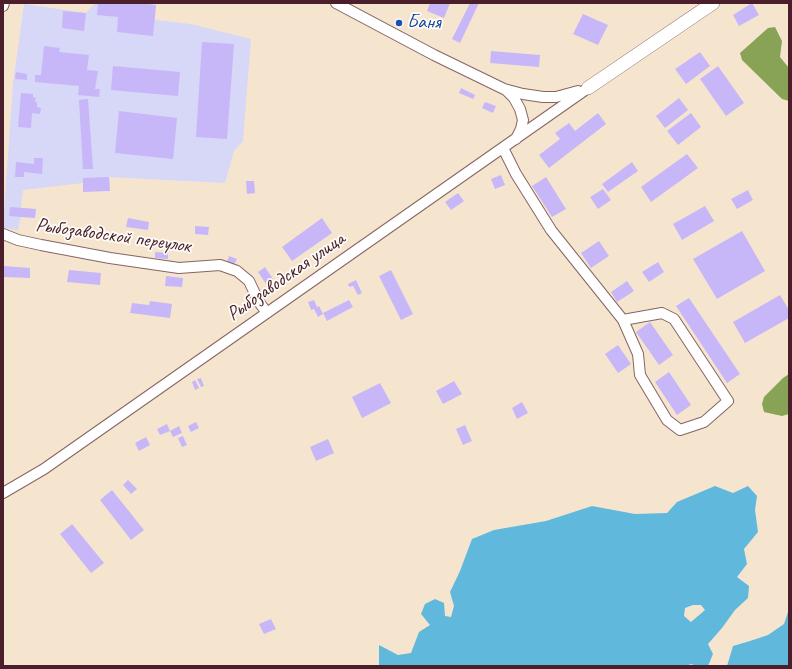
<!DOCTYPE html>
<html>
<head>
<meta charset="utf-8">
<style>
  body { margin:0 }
  #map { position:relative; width:792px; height:669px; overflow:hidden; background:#f6e5ce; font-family:Caveat,sans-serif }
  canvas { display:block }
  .frame { position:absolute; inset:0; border:4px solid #4a1f2b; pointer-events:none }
</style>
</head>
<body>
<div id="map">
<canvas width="792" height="669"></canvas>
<div class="frame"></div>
</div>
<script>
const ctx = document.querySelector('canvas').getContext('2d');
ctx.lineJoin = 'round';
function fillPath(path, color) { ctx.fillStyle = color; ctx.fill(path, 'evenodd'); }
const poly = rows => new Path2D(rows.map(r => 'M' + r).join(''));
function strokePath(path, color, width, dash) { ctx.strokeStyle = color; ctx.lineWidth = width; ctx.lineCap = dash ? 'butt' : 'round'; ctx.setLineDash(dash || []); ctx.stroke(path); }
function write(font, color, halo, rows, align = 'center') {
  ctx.font = font + ' Caveat,sans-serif'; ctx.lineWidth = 3.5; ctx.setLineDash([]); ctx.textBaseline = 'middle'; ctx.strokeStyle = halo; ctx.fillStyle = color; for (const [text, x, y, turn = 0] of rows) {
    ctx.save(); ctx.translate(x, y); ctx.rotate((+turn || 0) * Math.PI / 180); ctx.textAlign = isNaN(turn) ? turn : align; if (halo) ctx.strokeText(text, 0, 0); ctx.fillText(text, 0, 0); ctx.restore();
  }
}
const built = poly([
  [95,3,141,3,156,5,155,20,191,24,251,39,243,141,234,151,225,183,109,177,110,191,83,183,23,190,21,208,36,209,35,218,21,217,18,230,3,228,13,83,24,4,86,13]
]);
const forest = poly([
  [775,27,782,41,780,57,789,68,789,101,782,99,742,60,740,53,768,28],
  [789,374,789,414,782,416,764,412,762,404,764,397,783,378]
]);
const water = poly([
  [715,486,733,493,748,486,757,496,755,510,758,532,744,549,747,564,737,577,749,586,748,598,735,610,722,628,708,644,713,654,708,666,694,666,692,664,684,666,379,666,379,645,398,655,411,653,419,632,430,625,421,614,425,604,435,599,444,603,445,616,451,617,454,606,450,592,460,571,472,539,494,530,546,521,592,506,635,514,667,513,677,502],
  [693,605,701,605,705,610,691,622,684,616,685,608],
  [789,609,789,666,727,666,733,646,750,641,768,635,784,624]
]);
const building = poly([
  [98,3,141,3,156,5,153,36,117,32,118,17,97,15],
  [430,3,450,3,444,18,427,11],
  [470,3,479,3,460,43,452,39],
  [752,3,759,15,739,26,733,15],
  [63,11,86,13,84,31,62,28],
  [583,14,608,25,598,45,573,34],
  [202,42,234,44,227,139,196,137],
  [44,46,60,48,59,52,89,55,87,70,98,71,95,89,100,89,99,97,78,95,79,86,35,82,35,75,41,75],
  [491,51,540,55,539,67,490,63],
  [700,52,710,66,686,84,675,69],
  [113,66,180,72,178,96,111,90],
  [718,66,744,103,726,116,700,79],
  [16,72,27,74,27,80,15,79],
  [461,88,475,95,473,99,459,93],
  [21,93,33,94,33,97,36,98,35,102,37,102,37,107,41,108,40,114,32,113,31,128,18,127],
  [679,98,688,110,665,128,656,116],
  [88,99,93,169,83,169,79,100],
  [485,102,496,106,493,113,482,108],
  [119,111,177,118,173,159,115,153],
  [598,113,606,124,549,168,539,155,560,139,555,133,569,123,575,131],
  [691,113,701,127,678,145,667,131],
  [687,154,698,168,651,202,641,187],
  [34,158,43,158,42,174,24,172,24,177,15,177,16,162,34,164],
  [632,162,638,171,608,192,602,184],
  [501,175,505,185,495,189,491,179],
  [109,177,110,191,83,192,83,178],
  [546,177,566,209,552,217,532,186],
  [246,181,254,181,255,193,247,194],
  [603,189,611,200,598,209,590,197],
  [748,190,753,200,737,209,731,199],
  [458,193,464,201,451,210,445,202],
  [705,206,714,221,682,240,673,224],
  [10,207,36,209,35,218,9,216],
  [128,218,149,222,148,230,126,227],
  [322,218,332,233,292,261,282,247],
  [195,226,209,227,208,235,195,234],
  [742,231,765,271,717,299,693,259],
  [599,241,609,256,591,268,581,253],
  [155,252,168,253,168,259,155,258],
  [229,256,237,259,234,265,227,262],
  [658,262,664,272,649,282,642,272],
  [4,266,30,268,30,278,3,277],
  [265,267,273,279,266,284,258,272],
  [69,270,101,273,100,285,67,282],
  [391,270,413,314,401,320,379,276],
  [166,276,183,278,182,287,165,286],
  [356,280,362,293,358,295,353,286,349,287,348,284],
  [627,281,634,291,617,302,611,292],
  [780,295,789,310,789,318,745,343,733,322],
  [689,298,740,374,727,383,676,306],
  [314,300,317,307,319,306,323,314,318,317,314,309,311,310,308,302],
  [349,300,353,307,327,321,323,313],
  [150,301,172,304,170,318,130,313,132,303,149,305],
  [650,322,673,355,659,365,636,332],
  [618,345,631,364,618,373,605,354],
  [669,372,691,405,677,415,655,382],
  [201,378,204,386,201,387,197,379],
  [195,380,199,388,195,390,192,382],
  [454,381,462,394,443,404,436,391],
  [380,383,391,403,362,418,352,397],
  [522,402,528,413,517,419,512,408],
  [196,422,199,428,191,432,188,426],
  [167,424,170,431,179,426,182,433,173,437,170,431,160,435,157,429],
  [465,425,472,441,463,445,456,429],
  [183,436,187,445,182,447,178,438],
  [146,437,150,445,139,451,135,443],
  [328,439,334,453,316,461,310,447],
  [128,480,137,489,131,494,123,485],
  [112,490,144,530,131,540,100,500],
  [72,524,104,563,91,573,60,534],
  [271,619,276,629,264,634,259,624]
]);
const minor = poly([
  [336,3,434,55,504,89,523,94,543,97,556,97,578,91],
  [3,6,4,3],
  [506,90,514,98,520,109,523,120,521,129,516,139],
  [503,148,516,174,551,230,623,320,662,313,674,319,728,401,704,422,680,430,667,420,640,375,638,354,623,320],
  [3,234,18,240,41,245,110,258,179,268,220,265,237,271,249,281,259,302,267,313],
  [3,493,44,469,588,88]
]);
const major = poly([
  [588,88,713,3]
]);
const markers = [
  [399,23,4,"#1a4fb4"]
];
const transitNames = [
  ["Баня",407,23]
];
const streetNames = [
  ["Рыбозаводской переулок",113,236,8],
  ["Рыбозаводская улица",286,277,-35]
];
fillPath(built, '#d7d7f8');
fillPath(forest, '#88a355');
fillPath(water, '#61b8dd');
fillPath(building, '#c7b7f8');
strokePath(minor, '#866464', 12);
strokePath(major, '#866464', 14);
strokePath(minor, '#fff', 10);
strokePath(major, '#fff', 13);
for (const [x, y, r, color] of markers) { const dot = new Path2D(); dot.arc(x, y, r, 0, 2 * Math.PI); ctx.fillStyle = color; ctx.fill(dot); strokePath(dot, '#fdfcf7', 1.5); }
write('20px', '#164399', '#fdfcf7', transitNames, 'left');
write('20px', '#4a1f2b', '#fdfcf7', streetNames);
</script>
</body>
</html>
